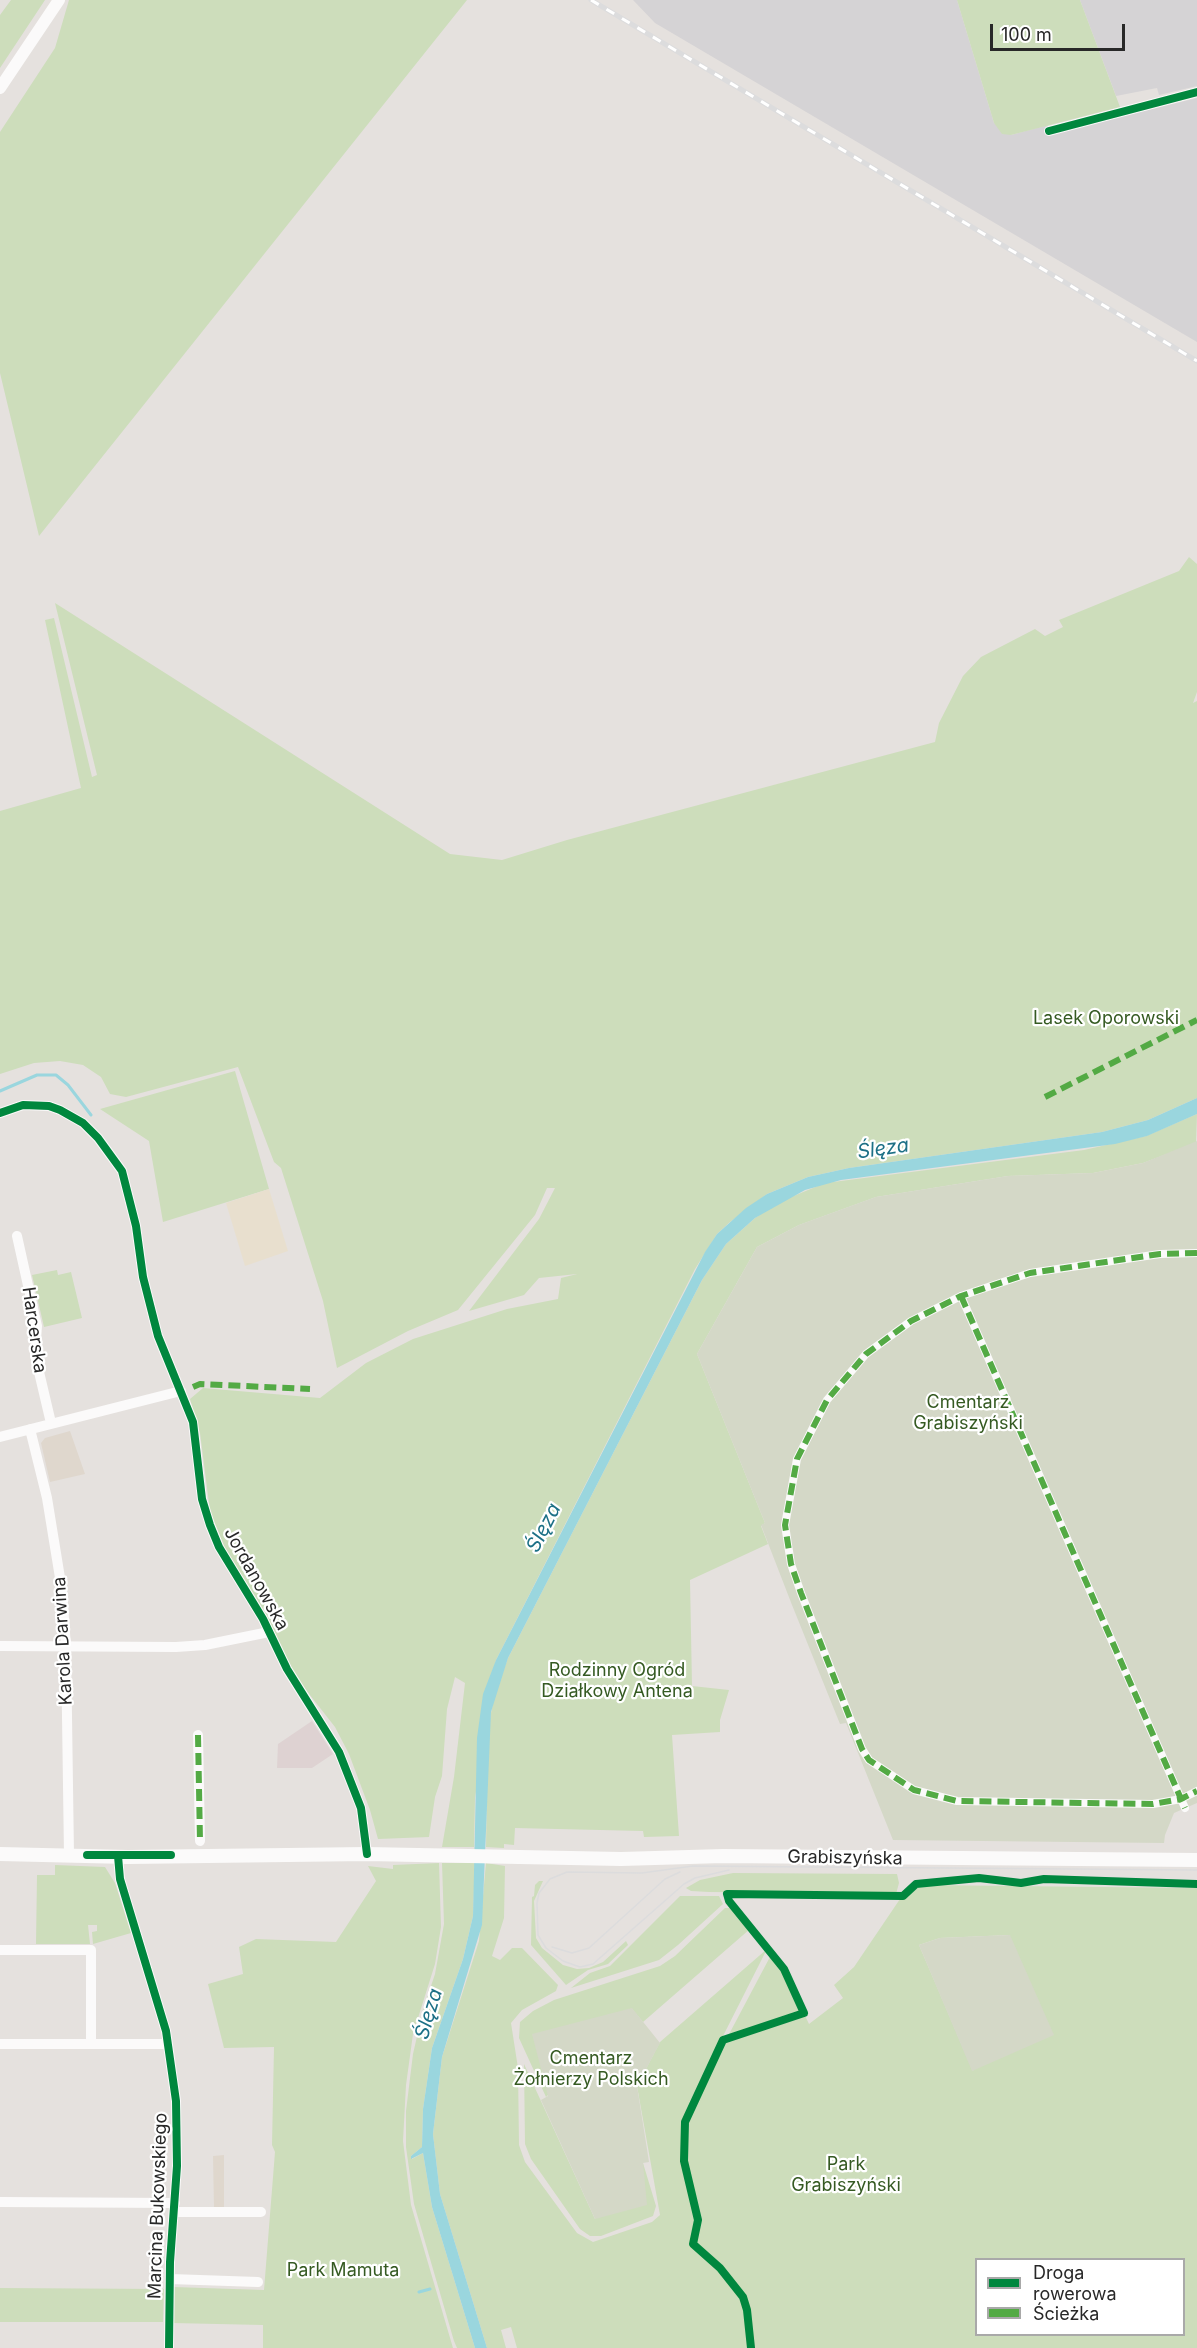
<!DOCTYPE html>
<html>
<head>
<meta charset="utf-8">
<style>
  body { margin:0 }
  #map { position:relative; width:1197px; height:2348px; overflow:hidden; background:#e5e1de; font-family:Inter,sans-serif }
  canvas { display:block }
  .legend { position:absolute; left:975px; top:2258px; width:210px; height:78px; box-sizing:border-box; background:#fff; border:2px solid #a9a9a9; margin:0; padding:8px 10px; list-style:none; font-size:18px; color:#282828 }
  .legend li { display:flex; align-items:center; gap:12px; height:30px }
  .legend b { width:30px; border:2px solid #a9a9a9 }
  .scale { position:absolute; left:990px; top:24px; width:135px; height:27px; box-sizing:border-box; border:3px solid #282828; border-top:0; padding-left:8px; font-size:18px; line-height:21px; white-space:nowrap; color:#282828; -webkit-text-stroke:4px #fff; paint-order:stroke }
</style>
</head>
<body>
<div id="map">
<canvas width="1197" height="2348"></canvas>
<ul class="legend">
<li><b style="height:8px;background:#00873e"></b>Droga rowerowa</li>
<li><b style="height:8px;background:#53aa44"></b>Ścieżka</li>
</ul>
<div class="scale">100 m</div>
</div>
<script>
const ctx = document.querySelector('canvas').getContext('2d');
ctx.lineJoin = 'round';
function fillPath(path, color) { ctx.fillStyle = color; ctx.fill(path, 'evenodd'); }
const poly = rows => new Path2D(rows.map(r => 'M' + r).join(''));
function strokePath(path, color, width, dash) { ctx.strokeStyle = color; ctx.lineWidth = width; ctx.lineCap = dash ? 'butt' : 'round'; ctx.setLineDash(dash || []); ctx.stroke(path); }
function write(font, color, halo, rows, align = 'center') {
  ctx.font = font + ' Inter,sans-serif'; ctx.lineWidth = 4.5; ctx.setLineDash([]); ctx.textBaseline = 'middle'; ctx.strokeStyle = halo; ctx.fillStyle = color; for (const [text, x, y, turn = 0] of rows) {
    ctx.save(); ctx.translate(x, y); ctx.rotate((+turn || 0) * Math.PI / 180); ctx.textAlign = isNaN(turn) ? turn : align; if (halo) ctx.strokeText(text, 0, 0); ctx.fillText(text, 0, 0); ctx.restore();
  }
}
const industrial = poly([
  [633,0,957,0,994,123,1011,135,1048,125,1050,134,1197,98,1197,342,655,23],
  [1080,0,1197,0,1197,86,1159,95,1157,88,1116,96]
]);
const education = poly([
  [70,1431,85,1474,50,1482,41,1443,45,1438],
  [224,2155,224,2208,214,2208,213,2156]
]);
const medical = poly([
  [312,1721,333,1754,312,1768,277,1768,278,1744]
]);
const green = poly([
  [11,0,45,0,0,68,0,15],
  [69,0,467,0,39,536,0,373,0,132,55,48],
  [957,0,1080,0,1120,107,1011,135,1002,134,994,123],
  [1189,557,1197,564,1197,692,1193,703,1197,701,1197,1098,1148,1120,1102,1132,849,1168,808,1177,767,1194,730,1222,717,1234,695,1269,496,1660,475,1798,474,1847,442,1847,454,1777,465,1683,455,1677,447,1709,442,1776,435,1797,429,1837,378,1839,370,1810,349,1754,335,1727,295,1676,265,1612,226,1551,210,1511,200,1433,190,1399,203,1388,320,1398,366,1363,413,1339,507,1309,558,1299,561,1278,577,1274,539,1278,524,1295,469,1311,539,1219,555,1188,547,1188,535,1215,458,1310,408,1331,337,1368,323,1301,281,1168,274,1162,238,1067,126,1097,110,1094,101,1077,83,1065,60,1061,34,1063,0,1074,0,811,81,788,45,620,54,618,92,777,97,775,55,603,450,854,502,860,567,840,935,742,939,723,963,676,981,657,1035,629,1045,636,1063,627,1059,620,1179,571],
  [235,1071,269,1189,163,1222,149,1141,100,1109],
  [1197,1114,1196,1143,1143,1163,1093,1173,1008,1176,876,1197,799,1225,757,1247,697,1354,765,1523,761,1526,768,1544,690,1580,692,1686,729,1690,720,1720,720,1732,672,1735,679,1836,644,1837,643,1831,515,1828,514,1845,504,1844,504,1848,486,1847,488,1728,495,1693,508,1658,702,1280,726,1244,755,1218,779,1202,825,1183,1084,1150,1146,1136],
  [57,1270,58,1275,71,1272,82,1318,44,1327,32,1275],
  [439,1863,441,1927,435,1964,413,2034,406,2085,403,2141,411,2205,453,2348,263,2348,263,2325,172,2323,173,2287,264,2290,275,2152,272,2145,274,2047,224,2048,208,1984,243,1974,239,1947,256,1939,336,1942,376,1881,368,1866,393,1869,393,1865],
  [442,1863,475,1863,473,1916,463,1959,432,2048,423,2109,422,2147,411,2156,412,2159,423,2153,432,2207,475,2348,457,2348,454,2341,414,2204,406,2147,406,2111,413,2054,423,2010,435,1974,444,1924],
  [486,1863,505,1866,504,1918,492,1956,500,1960,512,1948,522,1948,558,1985,556,1991,522,2010,511,2023,518,2068,519,2145,525,2162,577,2233,593,2242,652,2222,660,2215,637,2086,660,2042,767,1949,721,2040,727,2038,771,1955,783,1970,809,2024,843,1998,834,1985,854,1967,900,1899,906,1898,921,1885,1197,1888,1197,2348,517,2348,511,2327,501,2330,506,2348,487,2348,440,2194,433,2134,442,2057,479,1941],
  [1010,1935,973,2071,919,1945,940,1938],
  [976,2260,1184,2260,1184,2334,976,2334],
  [55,1865,105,1867,115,1883,131,1933,93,1944,92,1932,97,1931,97,1925,88,1925,90,1944,36,1944,37,1875,55,1875],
  [733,1873,897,1874,899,1883,896,1894,709,1892,691,1891,686,1888,700,1880],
  [539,1881,543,1881,534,1901,536,1938,542,1948,563,1965,577,1969,589,1968,603,1962,626,1941,628,1945,608,1964,588,1970,566,1985,531,1945,532,1897,534,1896,535,1885],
  [680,1896,719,1896,723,1904,678,1945,659,1960,571,1988,590,1973,610,1966],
  [725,1908,732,1908,750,1929,643,2022,632,2009,546,2097,519,2038,520,2022,533,2011,554,2000,660,1966,675,1956],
  [524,2064,595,2219,643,2163,656,2206,653,2216,601,2236,590,2236,580,2229,531,2159,525,2144],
  [0,2288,164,2289,163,2322,0,2322]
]);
const sand = poly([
  [269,1189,288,1251,245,1266,226,1203]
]);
const cemetery = poly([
  [1197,1141,1197,1803,1174,1813,1165,1835,1164,1843,893,1840,846,1723,840,1724,792,1605,761,1525,765,1523,697,1354,757,1247,799,1225,876,1197,1008,1176,1093,1173,1143,1163],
  [1010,1935,1054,2035,972,2071,919,1945,940,1938],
  [632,2008,660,2043,637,2086,649,2162,643,2163,647,2205,595,2219,541,2100,548,2096,532,2034]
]);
const water = poly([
  [1197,1098,1197,1114,1147,1136,1115,1144,841,1180,805,1190,755,1218,726,1244,702,1280,508,1658,491,1712,482,1925,442,2057,433,2134,440,2194,487,2348,475,2348,432,2207,423,2153,411,2159,411,2156,422,2147,423,2109,432,2048,463,1959,473,1916,477,1738,483,1694,496,1660,705,1252,717,1234,746,1208,767,1194,808,1177,849,1168,1102,1132,1148,1120]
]);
const stream = poly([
  [0,1091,37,1075,56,1075,68,1085,91,1115],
  [419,2292,430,2289]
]);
const pedestrian = poly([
  [1197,1253,1160,1254,1030,1273,961,1296,911,1321,866,1354,827,1400,797,1459,785,1525,791,1564,801,1593,862,1749,869,1760,914,1790,957,1801,1153,1804,1181,1799,1197,1791],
  [961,1296,1185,1808]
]);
const minor = poly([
  [1049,131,1197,92],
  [0,1113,23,1105,49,1106,60,1110,83,1123,98,1138,122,1171,136,1226,143,1277,158,1336,193,1422,202,1499,210,1525,219,1547,263,1619,287,1669,339,1752,361,1808,367,1854],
  [17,1236,37,1326,35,1355,51,1423],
  [30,1429,47,1498,62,1590,66,1647,69,1855],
  [0,1437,181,1391],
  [0,1646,176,1647,205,1645,269,1632],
  [198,1735,200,1841],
  [118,1856,120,1879,166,2031,176,2101,177,2166,170,2262,169,2348],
  [0,1950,91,1950,91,2043],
  [0,2044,168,2044],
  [0,2202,175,2203],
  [174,2212,261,2212],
  [170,2279,258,2282]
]);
const tertiary = poly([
  [0,88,59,0]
]);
const secondary = poly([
  [0,1854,128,1857,367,1854,621,1859,723,1856,1197,1860]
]);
const tram = poly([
  [729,1870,695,1878,684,1884,593,1964,580,1967,563,1961,546,1948,538,1935,537,1903,539,1893,550,1879,567,1872,642,1873,693,1866,1197,1870],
  [552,1947,572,1953,589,1948,665,1879,680,1872]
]);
const rail = poly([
  [591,0,1197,361]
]);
const quiet = poly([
  [1045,1097,1197,1020],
  [1197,1253,1160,1254,1030,1273,961,1296,911,1321,866,1354,827,1400,797,1459,785,1525,791,1564,801,1593,862,1749,869,1760,914,1790,957,1801,1153,1804,1181,1799,1197,1791],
  [961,1296,1185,1808],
  [193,1387,200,1384,310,1389],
  [198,1735,200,1841]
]);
const cycleway = poly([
  [1049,131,1197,92],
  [0,1113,23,1105,49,1106,60,1110,83,1123,98,1138,122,1171,136,1226,143,1277,158,1336,193,1422,202,1499,210,1525,219,1547,263,1619,287,1669,339,1752,361,1808,367,1854],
  [87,1855,171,1855],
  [118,1856,120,1879,166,2031,176,2101,177,2166,170,2262,169,2348],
  [751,2348,747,2310,743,2297,720,2268,693,2244,698,2220,684,2161,685,2122,723,2040,804,2013,784,1969,729,1901,727,1894,903,1896,916,1884,979,1878,1021,1883,1044,1879,1197,1884]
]);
const parkNames = [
  ["Lasek Oporowski",1106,1019],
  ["Cmentarz",968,1403],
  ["Grabiszyński",968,1424],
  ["Rodzinny Ogród",617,1671],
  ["Działkowy Antena",617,1692],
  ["Cmentarz",591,2059],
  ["Żołnierzy Polskich",591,2080],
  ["Park",846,2165],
  ["Grabiszyński",846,2186],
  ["Park Mamuta",343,2271]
];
const streetNames = [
  ["Harcerska",34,1330,82],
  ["Jordanowska",256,1579,61],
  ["Karola Darwina",63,1641,-93],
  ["Grabiszyńska",845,1858,1],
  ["Marcina Bukowskiego",158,2206,-88]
];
const waterNames = [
  ["Ślęza",883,1149,-8],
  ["Ślęza",544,1528,-63],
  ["Ślęza",429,2014,-73]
];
fillPath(industrial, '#d5d3d5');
fillPath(education, '#dfd7cd');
fillPath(medical, '#ded2d2');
fillPath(green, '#cdddbb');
fillPath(sand, '#e8dfce');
fillPath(cemetery, '#d4d8c7');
fillPath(water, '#9ad6de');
strokePath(stream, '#9ad6de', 3);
strokePath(pedestrian, '#fbfafa', 8);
strokePath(minor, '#fbfafa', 10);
strokePath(tertiary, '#fbfafa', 12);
strokePath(secondary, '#fbfafa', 14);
strokePath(tram, '#dcdcdd', 1.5);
strokePath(rail, '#dcdcdd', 5);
strokePath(rail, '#fff', 3, [9]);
strokePath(quiet, '#53aa44', 6, [12, 6]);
strokePath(cycleway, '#00873e', 8);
write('18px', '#355a22', '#fff', parkNames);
write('18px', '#282828', '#fff', streetNames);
write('italic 20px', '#1d7086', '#fff', waterNames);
</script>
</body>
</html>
